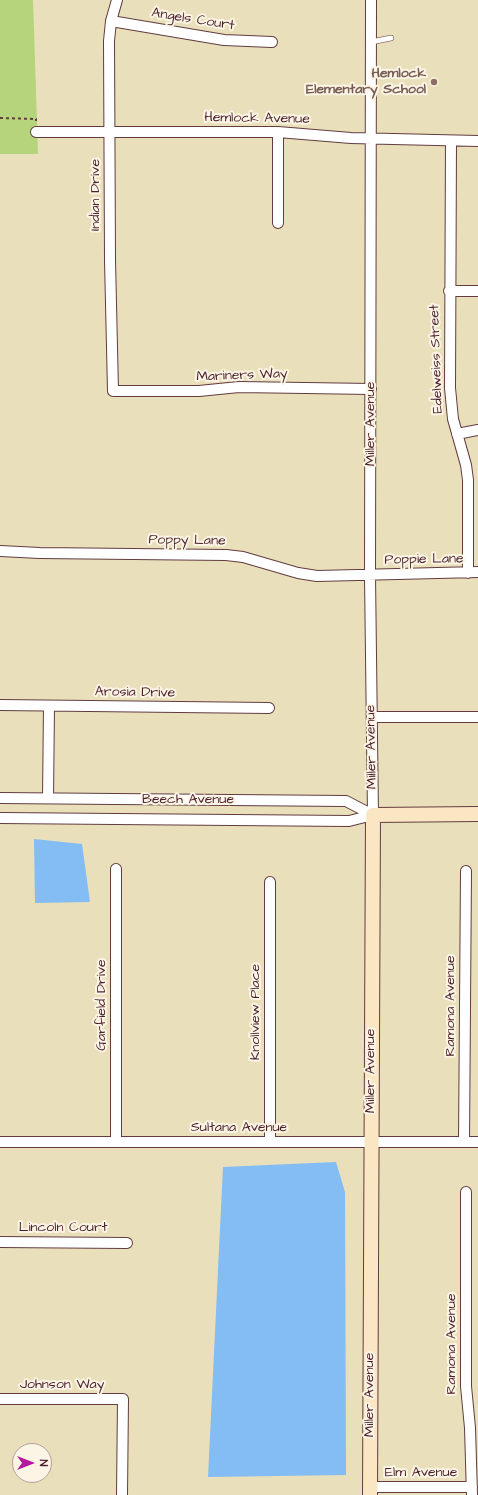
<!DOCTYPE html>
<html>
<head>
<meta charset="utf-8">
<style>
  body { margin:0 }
  #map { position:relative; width:478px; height:1495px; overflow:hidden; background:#e9dfba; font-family:"Architects Daughter",sans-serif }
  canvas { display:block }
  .north { position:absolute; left:12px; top:1443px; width:40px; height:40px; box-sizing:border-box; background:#fcf5e5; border:1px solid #b59f9b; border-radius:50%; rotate:90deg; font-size:11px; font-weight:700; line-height:16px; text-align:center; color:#4a1f2b }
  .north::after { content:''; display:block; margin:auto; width:14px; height:18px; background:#b5179e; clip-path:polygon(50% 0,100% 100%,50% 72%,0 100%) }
</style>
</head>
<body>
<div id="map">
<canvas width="478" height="1495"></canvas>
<div class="north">N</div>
</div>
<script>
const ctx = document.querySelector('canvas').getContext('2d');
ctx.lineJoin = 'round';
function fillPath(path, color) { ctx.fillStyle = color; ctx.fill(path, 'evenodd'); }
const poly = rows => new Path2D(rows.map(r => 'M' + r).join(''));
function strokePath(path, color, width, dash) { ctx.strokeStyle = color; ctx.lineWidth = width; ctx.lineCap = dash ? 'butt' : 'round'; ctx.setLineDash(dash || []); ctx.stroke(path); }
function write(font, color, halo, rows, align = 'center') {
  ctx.font = font + ' "Architects Daughter",sans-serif'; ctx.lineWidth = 4; ctx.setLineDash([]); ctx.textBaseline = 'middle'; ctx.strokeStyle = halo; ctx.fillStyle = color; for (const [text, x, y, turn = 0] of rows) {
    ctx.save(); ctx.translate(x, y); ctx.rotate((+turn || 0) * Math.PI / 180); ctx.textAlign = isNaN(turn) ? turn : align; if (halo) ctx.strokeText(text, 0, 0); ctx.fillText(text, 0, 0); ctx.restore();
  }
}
const green = poly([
  [0,0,33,0,38,154,0,154]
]);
const water = poly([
  [34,839,82,844,90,902,35,903],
  [336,1162,345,1192,346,1475,208,1477,223,1167]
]);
const path = poly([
  [0,118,36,119,36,121]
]);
const lane = poly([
  [371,42,391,38]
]);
const street = poly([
  [117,0,111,21,109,41,110,260,113,391,199,391,239,387,371,389],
  [371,0,370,576,373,815],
  [111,21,224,40,272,42],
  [36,132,278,132,351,138,478,141],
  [451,141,450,388,453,419,466,465,468,480,468,573],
  [278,223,278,132],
  [449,291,478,291],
  [457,434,478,430],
  [0,551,40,553,226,555,243,557,298,573,317,576,478,572],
  [0,705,269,708],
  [372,717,478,717],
  [0,798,346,801,373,815],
  [48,798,49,706],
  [0,818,349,821,373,815],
  [116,869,116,1142],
  [0,1142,478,1142],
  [270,1142,270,882],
  [464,1142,466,871],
  [466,1192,466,1386,470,1428,472,1495],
  [0,1242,127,1243],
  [0,1399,123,1399,122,1495],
  [370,1487,472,1487]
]);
const secondary = poly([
  [370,1495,373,815,478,814]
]);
const markers = [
  [434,82,4,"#8d6e63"]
];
const streetNames = [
  ["Angels Court",193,20,9],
  ["Hemlock Avenue",257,119,1],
  ["Indian Drive",96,195,-90],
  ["Edelweiss Street",437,359,-92],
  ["Mariners Way",242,376,-2],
  ["Miller Avenue",371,424,-90],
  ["Poppy Lane",187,541,1],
  ["Poppie Lane",424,560,-1],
  ["Arosia Drive",135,693,1],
  ["Miller Avenue",372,747,-91],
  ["Beech Avenue",188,800],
  ["Garfield Drive",102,1005,-90],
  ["Ramona Avenue",451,1006,-90],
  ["Knollview Place",256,1012,-90],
  ["Miller Avenue",371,1071,-90],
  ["Sultana Avenue",239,1128],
  ["Lincoln Court",63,1228],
  ["Ramona Avenue",452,1344,-90],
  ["Johnson Way",62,1385],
  ["Miller Avenue",370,1395,-90],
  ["Elm Avenue",421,1473]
];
const educationNames = [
  ["Hemlock",426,74],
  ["Elementary School",426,90]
];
fillPath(green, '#b5d47b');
fillPath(water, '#84bcf4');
strokePath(lane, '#623c40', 6);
strokePath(street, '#623c40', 12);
strokePath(secondary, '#623c40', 16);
strokePath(path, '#623c40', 2, [3, 3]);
strokePath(lane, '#fff', 5);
strokePath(street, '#fff', 10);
strokePath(secondary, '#fbe6c4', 14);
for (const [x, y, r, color] of markers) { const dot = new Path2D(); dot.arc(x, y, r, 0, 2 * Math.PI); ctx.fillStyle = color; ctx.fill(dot); strokePath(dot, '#fcf5e5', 1.5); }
write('14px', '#4a1f2b', '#fcf5e5', streetNames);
write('bold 14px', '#785e54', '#fcf5e5', educationNames, 'right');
</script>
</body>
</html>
